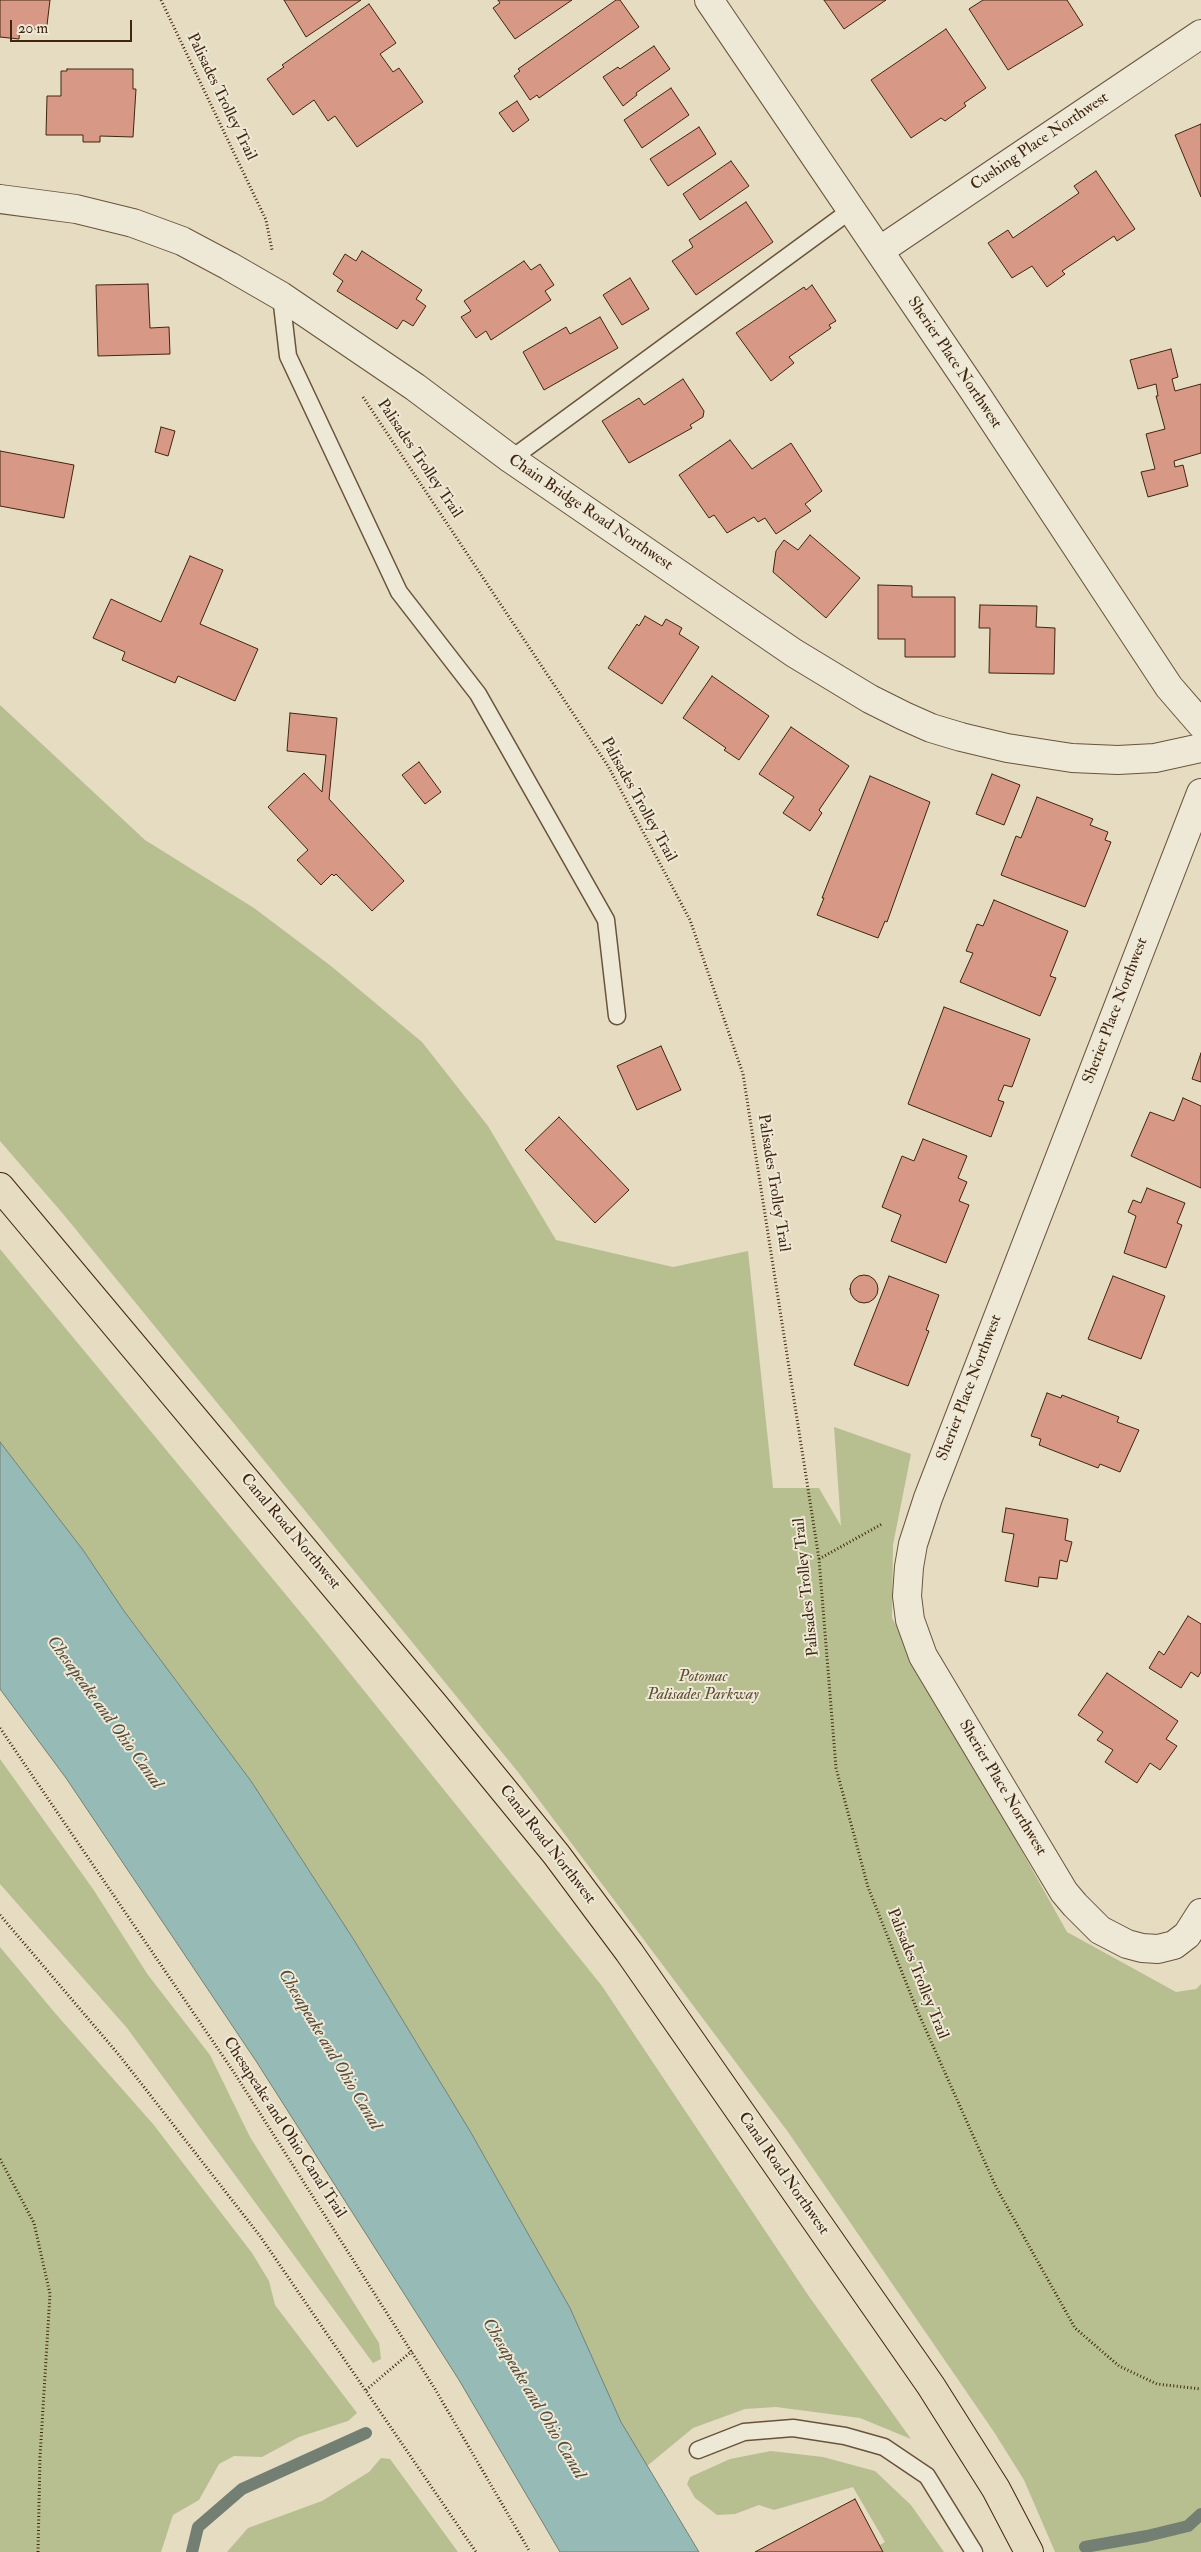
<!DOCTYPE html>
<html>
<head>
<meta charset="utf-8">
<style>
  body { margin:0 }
  #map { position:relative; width:1201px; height:2552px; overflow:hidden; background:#e5dcc1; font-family:"IM FELL Double Pica",serif }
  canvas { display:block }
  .scale { position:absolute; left:10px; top:20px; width:122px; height:22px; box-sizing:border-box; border:2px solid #40260e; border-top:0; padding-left:6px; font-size:15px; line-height:18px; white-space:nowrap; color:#40260e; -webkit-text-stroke:4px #eee8d7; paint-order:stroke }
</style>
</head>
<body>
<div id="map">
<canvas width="1201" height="2552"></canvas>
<div class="scale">20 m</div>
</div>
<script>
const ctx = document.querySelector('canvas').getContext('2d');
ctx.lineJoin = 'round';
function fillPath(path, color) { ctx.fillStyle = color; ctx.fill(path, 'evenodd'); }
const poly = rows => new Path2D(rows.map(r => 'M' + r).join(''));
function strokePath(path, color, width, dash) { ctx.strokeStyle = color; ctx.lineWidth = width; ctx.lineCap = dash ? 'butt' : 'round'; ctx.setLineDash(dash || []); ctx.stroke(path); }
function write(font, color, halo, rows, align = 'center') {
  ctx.font = font + ' "IM FELL Double Pica",serif'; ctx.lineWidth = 4; ctx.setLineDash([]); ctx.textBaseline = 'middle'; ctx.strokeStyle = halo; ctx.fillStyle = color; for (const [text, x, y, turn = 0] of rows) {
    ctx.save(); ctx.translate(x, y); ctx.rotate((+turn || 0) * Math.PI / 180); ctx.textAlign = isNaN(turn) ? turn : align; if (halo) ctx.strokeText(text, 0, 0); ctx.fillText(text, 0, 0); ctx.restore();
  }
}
const green = poly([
  [0,705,145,840,254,908,331,966,422,1042,488,1126,556,1240,673,1267,748,1251,773,1488,819,1488,841,1526,834,1427,911,1454,893,1545,892,1618,1067,1932,1176,1992,1196,1989,1201,1984,1201,2552,1055,2552,1024,2480,994,2432,788,2132,518,1772,64,1215,0,1141],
  [0,1249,320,1636,602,1986,808,2295,911,2439,860,2418,776,2407,745,2409,693,2428,647,2466,621,2422,570,2308,470,2131,354,1940,251,1781,124,1611,83,1550,0,1442],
  [0,1759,93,1889,148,1975,210,2055,250,2137,379,2343,381,2359,373,2363,127,2028,0,1884],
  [0,1947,55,2013,153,2124,252,2253,269,2281,275,2305,357,2413,348,2421,299,2437,262,2457,234,2456,219,2464,199,2500,173,2515,161,2552,0,2552],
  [771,2451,823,2457,875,2471,911,2505,944,2552,868,2552,885,2542,853,2487,774,2510,759,2505,735,2514,717,2515,695,2498,687,2484,690,2477,730,2459],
  [381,2458,390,2459,458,2552,227,2552,248,2528,322,2501,369,2472]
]);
const water = poly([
  [0,1442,83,1550,124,1611,251,1781,354,1940,470,2131,570,2308,621,2422,699,2552,560,2552,459,2380,256,2061,66,1778,0,1689,0,1442]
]);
const stream = poly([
  [1085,2547,1147,2536,1188,2526,1201,2514],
  [192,2552,198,2527,242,2489,366,2433]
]);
const building = poly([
  [0,0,50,0,47,25,44,25,43,30,20,27,19,39,0,37,0,0],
  [284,0,361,0,306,37,284,0],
  [498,0,572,0,515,39,493,8,500,3,498,0],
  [616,0,620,0,639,27,539,98,537,95,530,100,514,76,520,71,518,69,616,0],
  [824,0,886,0,844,29,824,0],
  [983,0,1067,0,1083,25,1008,70,969,9,983,0],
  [369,4,396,43,380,54,393,72,399,68,423,102,357,147,335,116,328,121,314,100,293,115,267,79,284,67,282,65,369,4],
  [946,29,986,88,964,103,966,106,945,121,941,118,911,138,871,80,946,29],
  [654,46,670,69,636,93,637,95,623,106,603,77,618,67,620,69,654,46],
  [67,69,133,69,133,89,136,89,133,137,100,136,100,142,83,142,83,135,46,135,47,96,61,96,61,71,67,71,67,69],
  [671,88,689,115,642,148,624,120,671,88],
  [517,101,529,120,513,132,499,113,517,101],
  [1201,124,1201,197,1175,135,1201,124],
  [699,127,716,154,668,186,650,159,699,127],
  [731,161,749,186,700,220,683,194,731,161],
  [1096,171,1135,229,1117,241,1114,236,1062,271,1065,274,1047,287,1032,266,1012,278,988,243,1008,230,1013,238,1079,193,1074,186,1096,171],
  [746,202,773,242,696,295,672,261,693,247,689,240,746,202],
  [362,251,422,290,416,299,426,306,413,326,403,320,397,329,337,291,343,281,333,274,345,254,356,261,362,251],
  [524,261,531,270,540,264,554,285,545,291,551,300,491,340,486,331,476,338,461,317,471,311,464,301,524,261],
  [630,278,649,309,622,325,603,295,630,278],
  [148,284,150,328,169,327,170,354,98,356,96,285,148,284],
  [812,285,836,321,829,325,831,328,789,357,794,363,771,381,736,333,804,287,806,290,812,285],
  [600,317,618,348,544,390,523,352,566,327,570,334,600,317],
  [1171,349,1178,377,1172,379,1175,391,1201,384,1201,453,1174,461,1175,467,1183,465,1188,486,1148,497,1141,472,1155,469,1146,434,1165,429,1156,396,1158,396,1156,384,1138,389,1130,360,1171,349],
  [683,379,704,411,703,417,690,425,692,428,629,463,602,421,639,398,644,405,683,379],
  [161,427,175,431,168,456,155,452,161,427],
  [730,440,752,469,791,443,822,491,805,504,811,511,776,534,765,518,758,522,754,517,727,533,714,515,709,518,679,475,730,440],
  [0,451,74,465,64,518,0,506,0,451],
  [810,535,860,578,826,618,773,572,776,551,784,540,798,550,810,535],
  [190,556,223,570,200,624,258,649,235,701,178,676,175,683,122,660,125,652,93,638,111,599,161,622,190,556],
  [878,585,912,586,912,597,955,597,955,657,905,657,905,639,878,639,878,585],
  [980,605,1037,606,1036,627,1055,628,1054,674,989,673,990,628,979,628,980,605],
  [645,616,662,626,666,619,682,628,679,634,699,647,662,704,608,668,637,624,639,626,645,616],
  [712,676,769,716,739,760,724,750,726,748,683,718,712,676],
  [290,713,337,718,329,799,404,881,372,911,336,874,334,876,332,874,321,885,297,860,308,850,268,807,304,773,322,792,326,755,287,751,290,713],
  [791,727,849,766,819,810,822,813,810,831,783,813,794,797,759,774,791,727],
  [419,762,441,792,425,804,402,775,419,762],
  [992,774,1020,785,1004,825,976,814,992,774],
  [870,776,930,802,887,922,885,921,878,938,817,915,824,898,822,898,870,776],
  [1037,797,1093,819,1090,825,1108,832,1105,840,1111,842,1085,907,1001,875,1016,836,1021,838,1037,797],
  [994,900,1068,931,1050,976,1056,978,1040,1016,960,982,973,953,966,951,977,924,983,926,994,900],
  [944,1007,1030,1039,1012,1087,1004,1085,998,1100,1004,1102,991,1137,908,1104,944,1007],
  [661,1046,681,1090,637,1110,617,1066,661,1046],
  [1201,1053,1201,1082,1192,1079,1201,1053],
  [1183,1098,1201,1106,1201,1188,1131,1156,1150,1112,1174,1121,1183,1098],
  [559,1117,629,1190,595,1223,525,1150,559,1117],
  [923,1139,967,1156,958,1178,967,1182,959,1201,969,1205,946,1263,891,1241,901,1215,882,1207,902,1156,914,1161,923,1139],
  [1147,1188,1185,1203,1177,1223,1182,1225,1166,1268,1124,1253,1136,1216,1128,1212,1133,1200,1141,1203,1147,1188],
  '850 1289a14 14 0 1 1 28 0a14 14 0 1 1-28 0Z',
  [889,1276,939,1295,926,1330,929,1331,908,1386,854,1365,889,1276],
  [1113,1276,1165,1296,1141,1359,1088,1339,1113,1276],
  [1047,1393,1061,1398,1062,1395,1119,1417,1117,1422,1139,1430,1120,1472,1100,1464,1098,1468,1039,1445,1041,1439,1031,1436,1047,1393],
  [1006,1508,1068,1519,1065,1540,1072,1542,1067,1562,1060,1560,1057,1579,1039,1577,1038,1587,1005,1581,1014,1534,1002,1532,1006,1508],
  [1188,1616,1201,1624,1201,1672,1198,1677,1191,1672,1181,1688,1149,1668,1159,1651,1164,1655,1188,1616],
  [1107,1673,1178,1721,1166,1739,1177,1746,1160,1770,1150,1763,1137,1783,1105,1762,1113,1750,1097,1740,1103,1732,1078,1715,1107,1673],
  [855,2499,883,2552,755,2552,855,2499]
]);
const path = poly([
  [161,0,266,220,272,250],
  [363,397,608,766,690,920,743,1074,819,1559,836,1768,868,1887,917,2010,996,2187,1075,2328,1119,2366,1157,2384,1201,2389],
  [819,1559,882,1524],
  [0,1728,235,2074,435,2389,530,2552],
  [0,1915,119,2055,260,2236,476,2552],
  [0,2159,34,2223,50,2294,40,2457,38,2552],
  [366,2390,412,2351]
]);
const service = poly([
  [281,296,288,356,399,592,478,694,606,920,617,1016],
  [511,459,851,210],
  [698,2450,744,2432,793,2428,845,2436,884,2447,927,2476,974,2552]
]);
const minor = poly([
  [709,0,974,391,1169,687,1201,724],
  [0,199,76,209,133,223,182,241,229,266,281,296,415,387,511,459,794,653,870,699,904,716,931,728,961,737,1007,748,1072,758,1118,760,1155,758,1201,748],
  [879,251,1201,34],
  [1201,793,928,1498,913,1544,909,1567,907,1596,910,1620,923,1656,1064,1892,1075,1905,1100,1930,1127,1944,1142,1948,1158,1949,1174,1945,1187,1935,1201,1913]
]);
const trunk = poly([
  [0,1187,435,1706,556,1854,629,1952,931,2386,996,2489,1029,2552]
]);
const streetNames = [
  ["Palisades Trolley Trail",221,97,64],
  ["Cushing Place Northwest",1040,142,-34],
  ["Sherier Place Northwest",954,363,56],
  ["Palisades Trolley Trail",419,459,56],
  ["Chain Bridge Road Northwest",590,513,34],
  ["Palisades Trolley Trail",638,800,61],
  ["Sherier Place Northwest",1116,1011,-69],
  ["Palisades Trolley Trail",773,1183,81],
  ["Sherier Place Northwest",970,1388,-69],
  ["Canal Road Northwest",290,1532,50],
  ["Palisades Trolley Trail",807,1587,-96],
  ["Sherier Place Northwest",1002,1788,59],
  ["Canal Road Northwest",547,1845,52],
  ["Palisades Trolley Trail",917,1974,68],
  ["Chesapeake and Ohio Canal Trail",284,2128,57],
  ["Canal Road Northwest",783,2174,55]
];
const parkNames = [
  ["Potomac",703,1678],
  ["Palisades Parkway",703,1696]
];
const waterNames = [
  ["Chesapeake and Ohio Canal",104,1713,54],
  ["Chesapeake and Ohio Canal",329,2050,59],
  ["Chesapeake and Ohio Canal",533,2399,59]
];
fillPath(green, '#b7bf91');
fillPath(water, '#96bbb6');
strokePath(water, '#747f73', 1);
strokePath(stream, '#747f73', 12);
fillPath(building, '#d79885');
strokePath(building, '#40260e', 1);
strokePath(service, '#69543b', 19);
strokePath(minor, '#69543b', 30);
strokePath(trunk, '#40260e', 30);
strokePath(path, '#40260e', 3, [1, 2.5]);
strokePath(service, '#eee8d7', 16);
strokePath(minor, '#eee8d7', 28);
strokePath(trunk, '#e5dcc1', 28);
write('16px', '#40260e', '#eee8d7', streetNames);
write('italic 16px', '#5e4c2f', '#eee8d7', parkNames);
write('italic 18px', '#564b38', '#eee8d7', waterNames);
</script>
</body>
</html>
